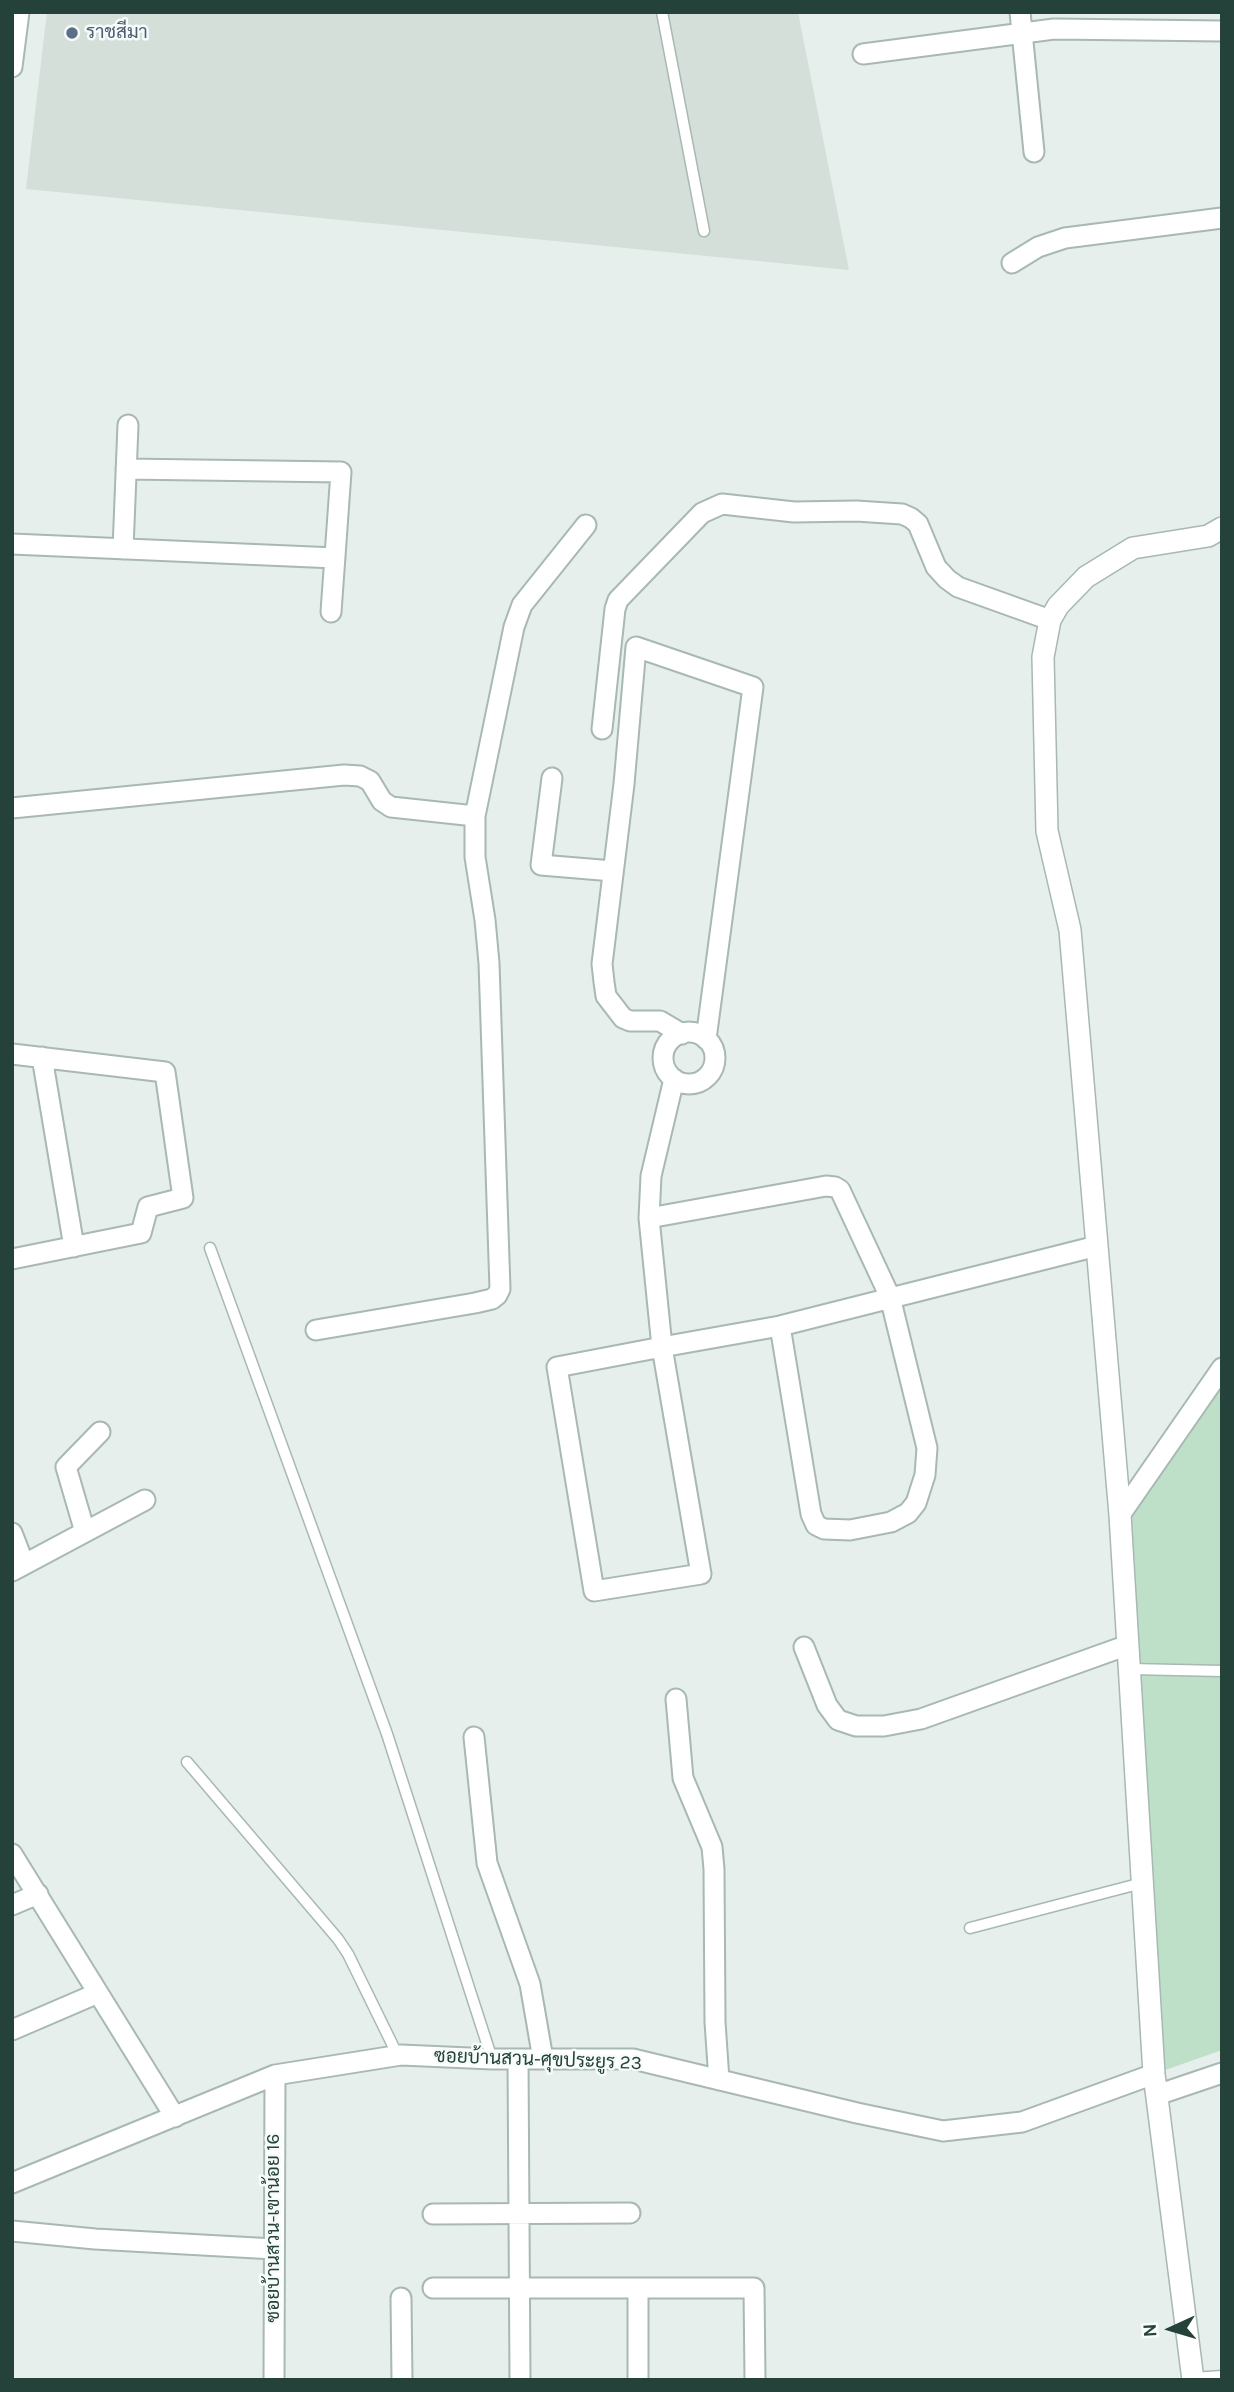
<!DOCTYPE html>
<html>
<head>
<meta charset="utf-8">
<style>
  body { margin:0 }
  #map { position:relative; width:1234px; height:2392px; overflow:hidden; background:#e6efeb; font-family:Karla,sans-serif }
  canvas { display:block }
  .frame { position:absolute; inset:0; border:14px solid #24423a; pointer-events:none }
  .north { position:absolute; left:1136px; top:2294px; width:70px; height:70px; -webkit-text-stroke:5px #f7fbf9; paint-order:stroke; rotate:266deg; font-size:19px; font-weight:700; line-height:28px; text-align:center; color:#24423a }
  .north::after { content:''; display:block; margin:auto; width:24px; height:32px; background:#24423a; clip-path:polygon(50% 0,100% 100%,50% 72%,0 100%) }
</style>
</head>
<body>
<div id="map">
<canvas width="1234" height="2392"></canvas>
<div class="frame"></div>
<div class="north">N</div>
</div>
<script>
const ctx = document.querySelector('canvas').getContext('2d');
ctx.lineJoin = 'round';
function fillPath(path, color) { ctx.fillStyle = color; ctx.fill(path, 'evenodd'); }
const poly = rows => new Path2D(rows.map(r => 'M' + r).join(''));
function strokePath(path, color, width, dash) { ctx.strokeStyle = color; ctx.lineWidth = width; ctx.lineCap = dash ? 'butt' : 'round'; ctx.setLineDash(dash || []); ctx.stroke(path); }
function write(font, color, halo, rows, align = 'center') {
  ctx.font = font + ' Karla,Sarabun,sans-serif'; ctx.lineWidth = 5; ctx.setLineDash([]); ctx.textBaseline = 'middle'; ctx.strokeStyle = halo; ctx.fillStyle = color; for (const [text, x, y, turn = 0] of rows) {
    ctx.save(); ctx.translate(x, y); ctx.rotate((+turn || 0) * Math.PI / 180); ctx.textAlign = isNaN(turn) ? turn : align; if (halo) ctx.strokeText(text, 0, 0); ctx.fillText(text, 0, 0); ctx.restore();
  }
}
const built = poly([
  [47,12,798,12,849,270,26,189]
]);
const green = poly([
  [1222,1368,1222,2050,1154,2074,1120,1515]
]);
const service = poly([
  [662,12,704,231],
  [210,1248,387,1734,492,2059],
  [1130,1669,1222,1671],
  [187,1762,338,1939,348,1954,398,2056],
  [970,1928,1142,1883],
  [1193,2378,1222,2376]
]);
const minor = poly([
  [1020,12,1034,152],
  [863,54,1054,29,1222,31],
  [12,67,19,12],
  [1012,263,1038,247,1065,238,1222,218],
  [126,469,341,472,331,612],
  [12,544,335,558],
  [123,549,128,425],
  [602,729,615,609,618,600,702,513,722,504,794,512,856,511,902,514,911,518,918,524,936,567,947,579,958,587,1050,620],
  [552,778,541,865,613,871],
  [12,808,344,775,360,776,370,781,382,801,391,807,475,816],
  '663 1058a26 26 0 1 1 52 0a26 26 0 1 1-52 0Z',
  [682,1034,660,1021,630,1021,623,1018,606,996,604,982,602,964,624,784,636,647,753,687,706,1039],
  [12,1054,165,1072,183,1198,148,1207,141,1233,12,1259],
  [42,1057,74,1247],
  [674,1079,651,1176,649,1218,662,1347,701,1574,594,1591,557,1367,662,1347,780,1326,1097,1246],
  [649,1218,826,1186,835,1187,840,1190,890,1297,927,1448,925,1475,916,1503,908,1513,891,1522,850,1530,824,1529,816,1525,811,1514,780,1326],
  [316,1330,475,1303,492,1299,497,1295,500,1289,489,963,485,920,475,857,475,816,514,627,522,605,586,525],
  [1120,1515,1222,1368],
  [85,1532,66,1467,100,1432],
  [12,1533,24,1564],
  [12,1571,145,1500],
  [804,1647,827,1705,838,1720,856,1726,884,1726,921,1719,1128,1645],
  [676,1699,683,1778,712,1847,714,1869,715,2022,719,2080],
  [474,1737,487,1863,530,1984,543,2059],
  [12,1854,175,2117],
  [12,1905,38,1894],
  [12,2030,98,1993],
  [518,2059,520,2380],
  [1157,2095,1222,2073],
  [12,2183,275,2075,401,2055,492,2059,633,2059,857,2113,943,2131,1022,2122,1154,2074],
  [433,2214,630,2213],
  [12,2231,95,2239,274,2249],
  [433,2288,754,2288,755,2380],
  [638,2288,638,2380],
  [401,2298,402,2380],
  [274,2380,275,2075]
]);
const tertiary = poly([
  [1193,2380,1154,2074,1120,1515,1070,930,1047,831,1043,657,1050,620,1058,606,1086,577,1133,548,1208,536,1222,528]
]);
const markers = [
  [72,33,7,"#5c6f8a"]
];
const serviceNames = [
  ["ราชสีมา",86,33]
];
const streetNames = [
  ["ซอยบ้านสวน-ศุขประยูร 23",538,2060,2],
  ["ซอยบ้านสวน-เขาน้อย 16",274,2228,-90]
];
fillPath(built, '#d4dfda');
fillPath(green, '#bfe0c8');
strokePath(service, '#a8b8b2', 13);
strokePath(minor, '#a8b8b2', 23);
strokePath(tertiary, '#a8b8b2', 24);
strokePath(service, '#fff', 10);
strokePath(minor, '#fff', 19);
strokePath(tertiary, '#fff', 21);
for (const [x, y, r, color] of markers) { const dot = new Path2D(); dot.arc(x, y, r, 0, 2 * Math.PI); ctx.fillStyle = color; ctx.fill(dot); strokePath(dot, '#f7fbf9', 2.5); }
write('19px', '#4e5e75', '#f7fbf9', serviceNames, 'left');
write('19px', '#24423a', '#f7fbf9', streetNames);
</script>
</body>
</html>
